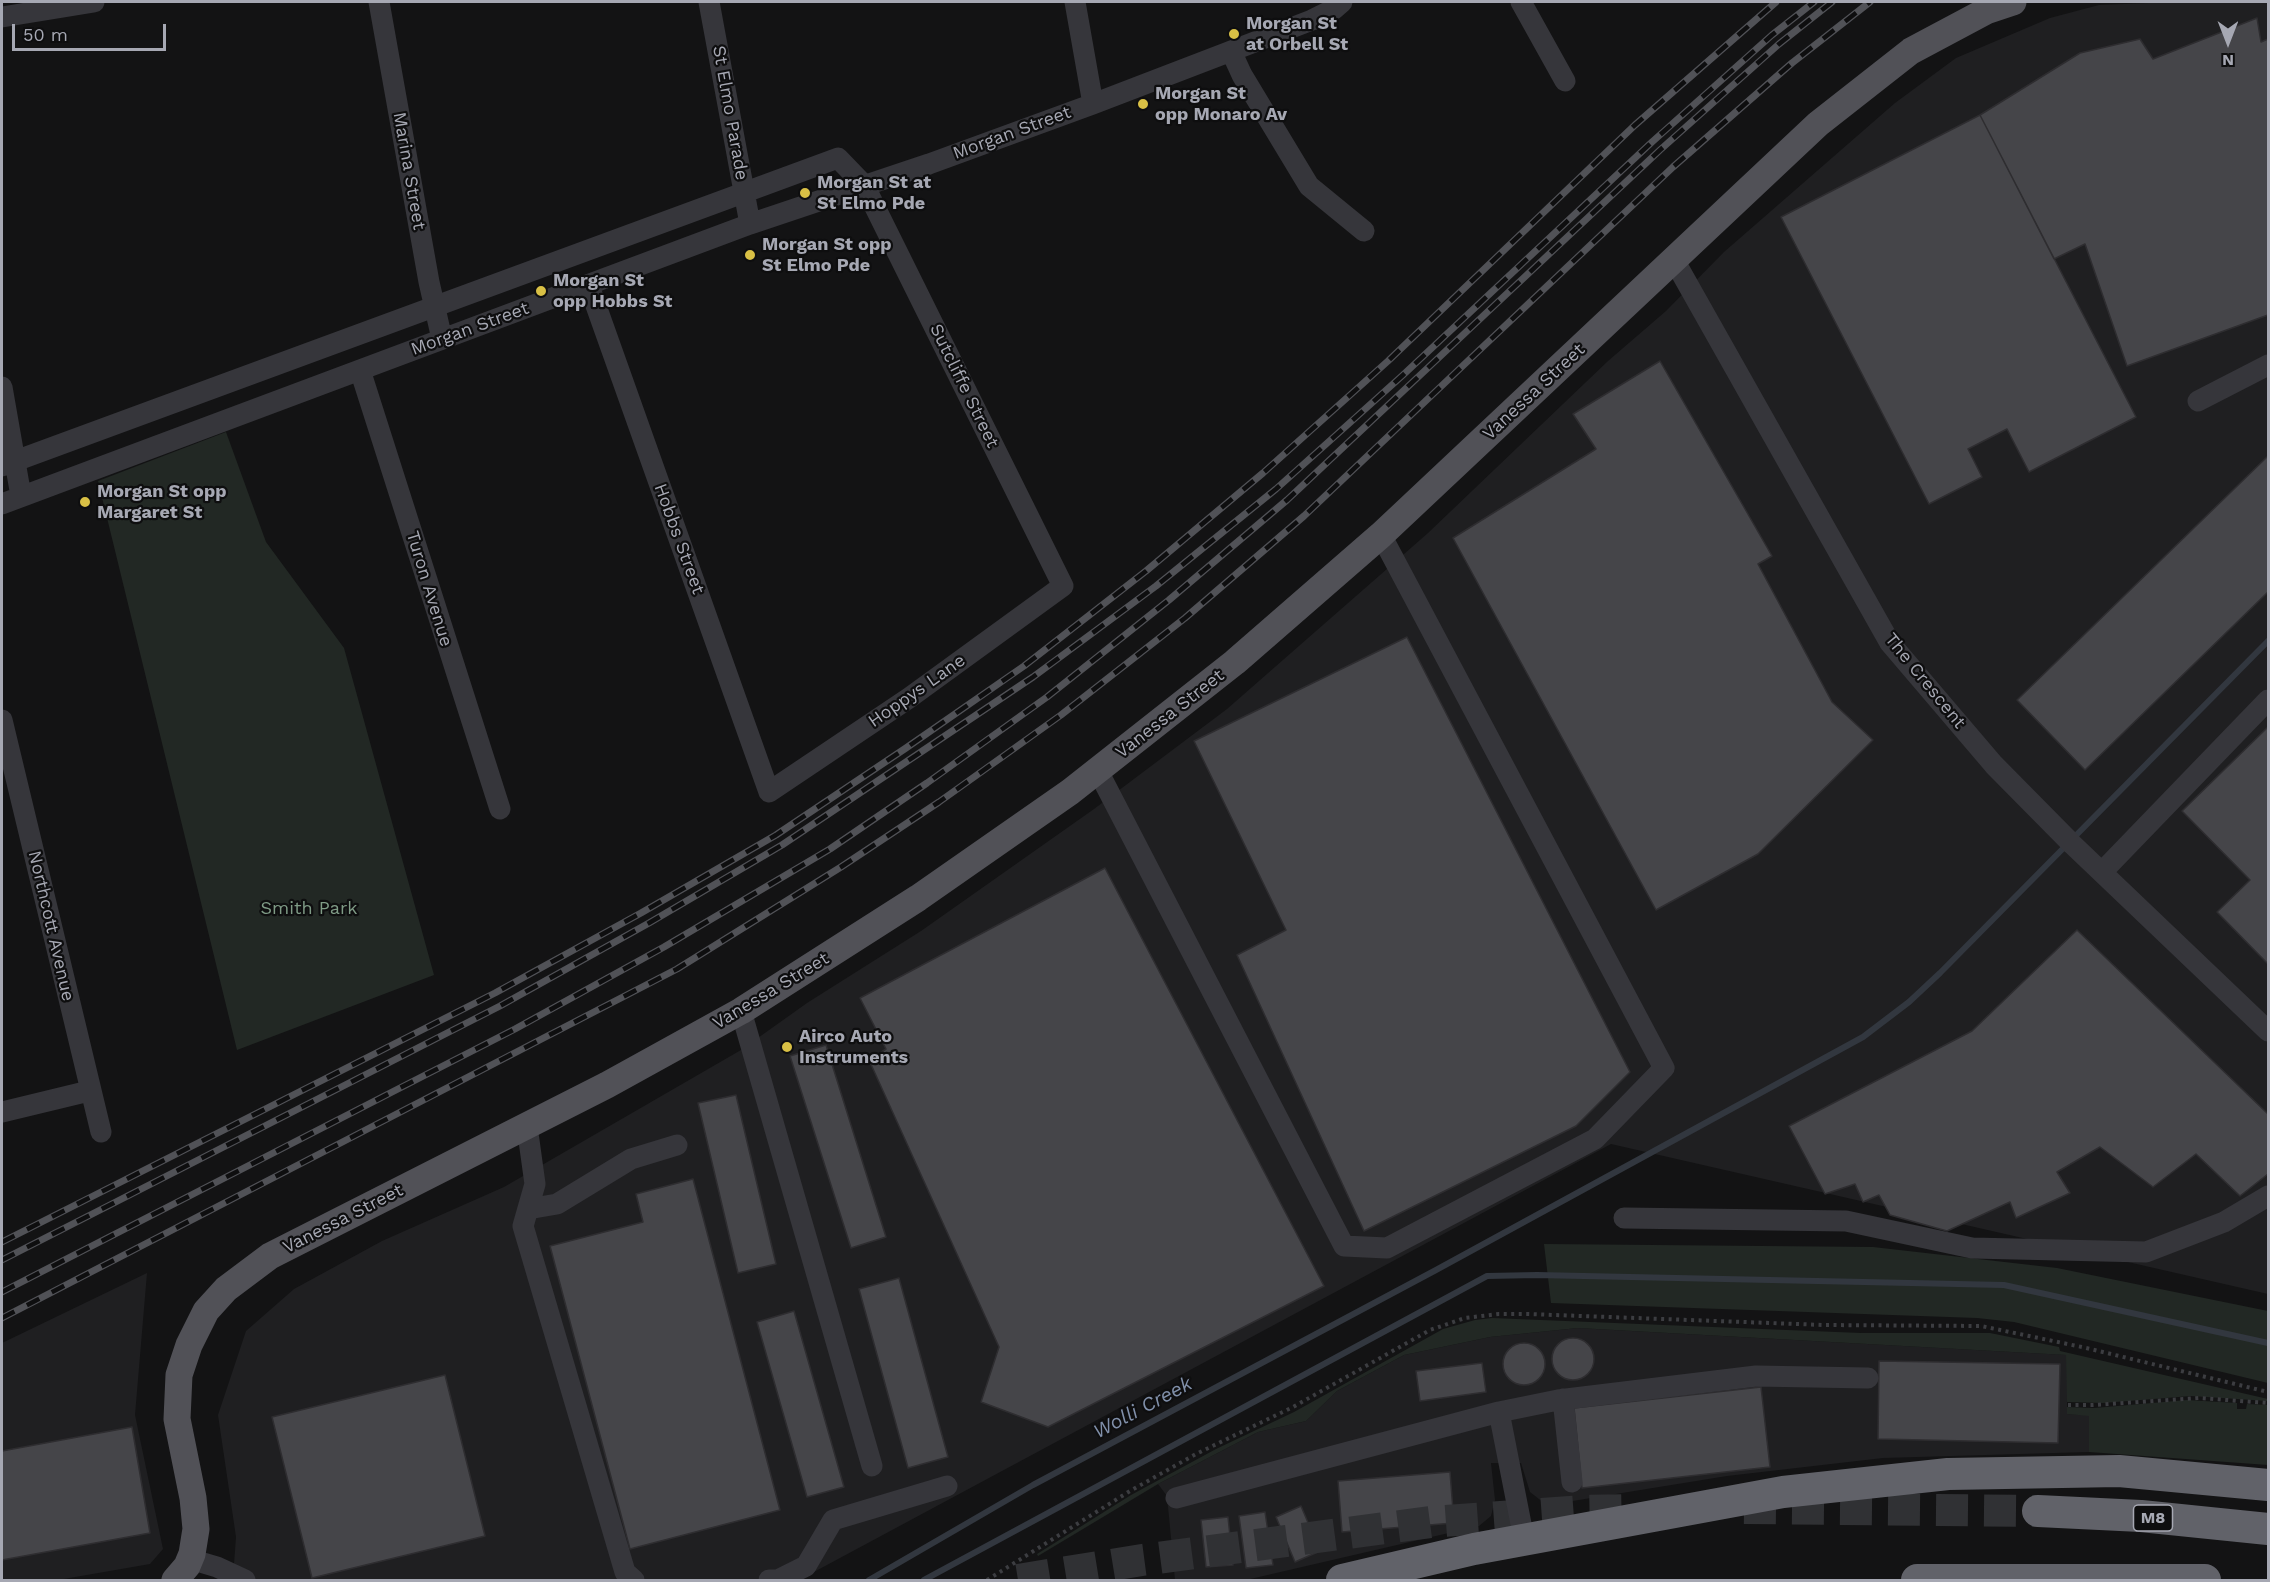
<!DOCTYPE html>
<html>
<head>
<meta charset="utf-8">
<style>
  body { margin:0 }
  #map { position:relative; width:2270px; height:1582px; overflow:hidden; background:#131314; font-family:"Work Sans",sans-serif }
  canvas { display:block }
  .frame { position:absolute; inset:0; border:3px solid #a6a8b3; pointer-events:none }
  .north { position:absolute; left:2198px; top:12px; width:60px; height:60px; -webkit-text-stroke:4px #0e0e0f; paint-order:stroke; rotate:180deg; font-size:16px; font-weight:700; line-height:24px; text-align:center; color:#a6a8b3 }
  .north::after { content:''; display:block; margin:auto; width:21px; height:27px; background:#a6a8b3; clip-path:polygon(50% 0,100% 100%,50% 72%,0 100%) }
  .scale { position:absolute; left:12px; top:24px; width:154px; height:27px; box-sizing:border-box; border:3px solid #a6a8b3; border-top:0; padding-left:8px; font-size:18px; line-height:21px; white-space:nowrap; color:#a6a8b3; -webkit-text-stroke:4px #0e0e0f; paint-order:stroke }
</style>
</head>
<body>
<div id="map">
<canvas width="2270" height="1582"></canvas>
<div class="frame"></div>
<div class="north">N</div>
<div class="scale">50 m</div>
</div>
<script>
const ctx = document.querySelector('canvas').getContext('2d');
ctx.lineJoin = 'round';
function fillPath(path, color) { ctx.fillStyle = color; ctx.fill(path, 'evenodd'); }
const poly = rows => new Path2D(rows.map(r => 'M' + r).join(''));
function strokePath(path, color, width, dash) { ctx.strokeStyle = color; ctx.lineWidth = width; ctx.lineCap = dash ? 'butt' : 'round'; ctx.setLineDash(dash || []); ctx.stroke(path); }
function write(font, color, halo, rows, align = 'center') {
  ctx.font = font + ' "Work Sans",sans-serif'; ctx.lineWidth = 4.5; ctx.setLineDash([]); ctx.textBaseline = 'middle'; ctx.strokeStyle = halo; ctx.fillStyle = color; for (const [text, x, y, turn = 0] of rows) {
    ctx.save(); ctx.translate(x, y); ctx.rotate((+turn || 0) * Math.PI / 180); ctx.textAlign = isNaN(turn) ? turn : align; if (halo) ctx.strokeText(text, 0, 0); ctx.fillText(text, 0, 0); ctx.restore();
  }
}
const built = poly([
  [2173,2,2268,2,2268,1294,1611,1144,799,1580,224,1580,234,1564,236,1537,218,1415,246,1331,294,1289,382,1241,504,1187,741,1050,807,1003,921,931,1094,809,1227,709,1428,533,1608,361,1666,311,1724,252,1895,103,1956,58,2050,18,2099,5],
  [147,1273,135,1415,163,1549,150,1564,58,1580,2,1580,2,1343],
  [1578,1328,2067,1355,2067,1414,2089,1415,2089,1452,1883,1458,1727,1476,1554,1504,1544,1503,1530,1492,1521,1463,1491,1463,1495,1500,1491,1516,1479,1526,1246,1580,1175,1580,1167,1496,1158,1484,1258,1432,1306,1421,1337,1391,1404,1355,1490,1337]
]);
const green = poly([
  [226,432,266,542,344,648,434,975,237,1050,98,481],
  [1544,1244,1873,1247,2057,1268,2268,1311,2268,1383,2014,1322,1977,1318,1551,1303],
  [1492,1318,1861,1333,1990,1333,2059,1347,2060,1351,2268,1399,2268,1401,2191,1396,2103,1403,2067,1402,2066,1355,1578,1328,1490,1337,1404,1355,1337,1391,1306,1421,1258,1432,1158,1484,1038,1556,1037,1554,1131,1495,1216,1449,1294,1412,1443,1329,1475,1320],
  [2187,1400,2237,1403,2237,1409,2246,1409,2247,1404,2268,1405,2268,1465,2089,1452,2089,1416,2067,1414,2067,1407,2094,1408]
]);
const stream = poly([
  [869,1580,1033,1485,1436,1270,1863,1037,1909,1002,1940,973,2268,641],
  [924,1580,1487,1276,1537,1275,2004,1285,2268,1343]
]);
const building = poly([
  [2257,18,2261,42,2268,39,2268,315,2127,366,2085,244,2054,259,1980,115,2080,53,2140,39,2153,59,2257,18],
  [1980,115,2136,417,2029,472,2007,429,1968,449,1982,477,1929,504,1781,217,1980,115],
  [1660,361,1772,556,1758,564,1832,702,1873,740,1758,854,1656,910,1453,538,1596,449,1573,414,1660,361],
  [2268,456,2268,592,2085,770,2017,700,2268,456],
  [1407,637,1630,1072,1576,1126,1364,1231,1237,955,1286,930,1194,741,1407,637],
  [2268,727,2268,964,2217,912,2250,880,2182,811,2268,727],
  [1105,868,1324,1286,1048,1427,981,1402,999,1347,869,1060,886,1049,860,998,1105,868],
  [2077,930,2268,1114,2268,1174,2240,1196,2196,1154,2153,1187,2100,1147,2057,1172,2070,1193,2016,1218,2010,1202,1947,1231,1890,1215,1879,1195,1863,1202,1855,1184,1825,1194,1789,1126,1972,1031,2077,930],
  [826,1045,886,1237,851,1248,790,1056,826,1045],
  [736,1095,776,1264,738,1273,698,1103,736,1095],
  [693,1179,780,1510,630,1549,550,1246,643,1222,636,1194,693,1179],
  [899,1278,948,1457,908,1468,859,1289,899,1278],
  [794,1311,844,1487,807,1497,757,1322,794,1311],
  '1552 1359a21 21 0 1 1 42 0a21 21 0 1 1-42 0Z',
  '1503 1364a21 21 0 1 1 42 0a21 21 0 1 1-42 0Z',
  [1879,1361,2060,1364,2058,1443,1878,1439,1879,1361],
  [1482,1363,1486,1392,1420,1401,1416,1371,1482,1363],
  [445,1375,485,1536,312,1578,272,1417,445,1375],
  [1761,1387,1770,1467,1582,1488,1574,1408,1761,1387],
  [132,1427,150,1533,2,1560,2,1451,132,1427],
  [1450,1472,1454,1523,1342,1532,1338,1481,1450,1472],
  [1301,1506,1320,1551,1295,1562,1276,1517,1301,1506],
  [1265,1512,1273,1565,1246,1568,1239,1516,1265,1512],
  [1228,1517,1233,1565,1206,1567,1201,1520,1228,1517]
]);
const highwayTunnel = poly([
  [1744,1508,2038,1511],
  [1018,1580,1142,1560,1431,1522,1582,1511,1637,1510]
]);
const path = poly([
  [2068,1405,2093,1405,2199,1398,2268,1403],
  [987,1580,1130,1491,1196,1454,1293,1407,1430,1330,1465,1318,1499,1314,1528,1314,1824,1325,1981,1326,2082,1347,2268,1392]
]);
const minor = poly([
  [379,2,429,282,442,339],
  [709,2,750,224],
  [1075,2,1093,104],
  [1521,2,1565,81],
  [2,17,94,2],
  [1231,51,1242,75,1309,186,1364,231],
  [1674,260,1890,643,1994,765,2072,844,2268,1031],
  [360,370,500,809],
  [2,387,21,496],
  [2198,401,2268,365],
  [2,466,838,158,864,185,1063,586,909,698,769,792,589,286],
  [2,504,750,224,929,164,1093,104,1312,20,1334,9,1342,2],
  [2,720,101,1132],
  [1098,771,1344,1246,1387,1248,1595,1139,1664,1068,1381,535],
  [2102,872,2268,700],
  [741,1011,872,1466],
  [2,1112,89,1091],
  [527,1126,535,1184,523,1226,625,1572,634,1580],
  [528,1209,557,1204,631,1159,677,1145],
  [1624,1218,1846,1221,1972,1248,2146,1252,2224,1222,2268,1196],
  [1563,1399,1572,1482],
  [1499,1412,1558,1400,1756,1376,1868,1378],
  [1176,1498,1499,1412,1524,1539],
  [190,1559,217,1567,245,1580],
  [769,1580,778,1580,806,1566,833,1520,947,1486]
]);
const major = poly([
  [175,1580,187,1566,192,1554,196,1529,193,1498,177,1419,179,1375,189,1345,206,1311,226,1289,270,1256,607,1085,741,1011,918,898,1070,792,1235,662,1381,535,1818,124,1911,51,1986,11,2013,2]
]);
const highway = poly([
  [2038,1511,2141,1516,2268,1529],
  [1342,1580,1474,1549,1783,1492,1948,1474,2119,1471,2268,1485],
  [1917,1580,2205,1580]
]);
const rail = poly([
  [2,1242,495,993,641,913,776,835,906,748,1024,666,1146,571,1263,473,1388,361,1635,125,1776,2],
  [2,1260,500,1006,649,923,782,845,1033,677,1156,586,1276,489,1403,375,1652,142,1772,35,1814,2],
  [2,1292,515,1029,664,947,830,849,927,783,1047,697,1169,600,1287,500,1660,150,1779,44,1832,2],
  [2,1318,677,969,841,867,939,802,1061,715,1185,618,1304,516,1673,167,1792,63,1870,2]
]);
const markers = [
  [1234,34,6,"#d9c045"],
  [1143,104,6,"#d9c045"],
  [805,193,6,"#d9c045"],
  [750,255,6,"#d9c045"],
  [541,291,6,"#d9c045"],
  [85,502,6,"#d9c045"],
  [787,1047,6,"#d9c045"]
];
const shields = [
  [2153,1518,39]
];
const shieldNames = [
  ["M8",2153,1518]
];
const poiNames = [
  ["Morgan St",1246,24],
  ["at Orbell St",1246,45],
  ["Morgan St",1155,94],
  ["opp Monaro Av",1155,115],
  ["Morgan St at",817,183],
  ["St Elmo Pde",817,204],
  ["Morgan St opp",762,245],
  ["St Elmo Pde",762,266],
  ["Morgan St",553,281],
  ["opp Hobbs St",553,302],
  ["Morgan St opp",97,492],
  ["Margaret St",97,513],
  ["Airco Auto",799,1037],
  ["Instruments",799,1058]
];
const streetNames = [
  ["St Elmo Parade",730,113,80],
  ["Morgan Street",1012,133,-20],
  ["Marina Street",409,171,80],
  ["Morgan Street",470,329,-20],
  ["Sutcliffe Street",964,386,64],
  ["Vanessa Street",1534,392,-43],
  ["Hobbs Street",679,539,70],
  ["Turon Avenue",429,589,73],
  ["The Crescent",1925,681,51],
  ["Hoppys Lane",917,691,-35],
  ["Vanessa Street",1170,714,-38],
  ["Northcott Avenue",51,926,77],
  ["Vanessa Street",771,991,-31],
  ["Vanessa Street",343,1219,-27]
];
const parkNames = [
  ["Smith Park",309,909]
];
const waterNames = [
  ["Wolli Creek",1143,1408,-28]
];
fillPath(built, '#1f1f21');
fillPath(green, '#222824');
strokePath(stream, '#32373f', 6);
fillPath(building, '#454549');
strokePath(building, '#2e2d30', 1.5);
strokePath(highwayTunnel, '#303134', 32, [32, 16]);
strokePath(path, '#3c3d41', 4, [3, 4.5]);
strokePath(minor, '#36363b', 21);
strokePath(major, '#515157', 27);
strokePath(highway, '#616269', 32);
strokePath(rail, '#515257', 7);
strokePath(rail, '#0e0e0f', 4.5, [14]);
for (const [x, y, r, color] of markers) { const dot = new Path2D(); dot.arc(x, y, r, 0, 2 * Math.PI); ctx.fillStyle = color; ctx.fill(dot); strokePath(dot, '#0e0e0f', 2); }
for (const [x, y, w] of shields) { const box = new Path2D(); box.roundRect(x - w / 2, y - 13, w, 26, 4.5); ctx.fillStyle = '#0e0e0f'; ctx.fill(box); strokePath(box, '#a6a8b3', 1.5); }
write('bold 16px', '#a6a8b3', null, shieldNames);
write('bold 18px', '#a6a8b3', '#0e0e0f', poiNames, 'left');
write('18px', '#a6a8b3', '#0e0e0f', streetNames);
write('18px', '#7f9b86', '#0e0e0f', parkNames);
write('italic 20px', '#8190aa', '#0e0e0f', waterNames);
</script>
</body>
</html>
